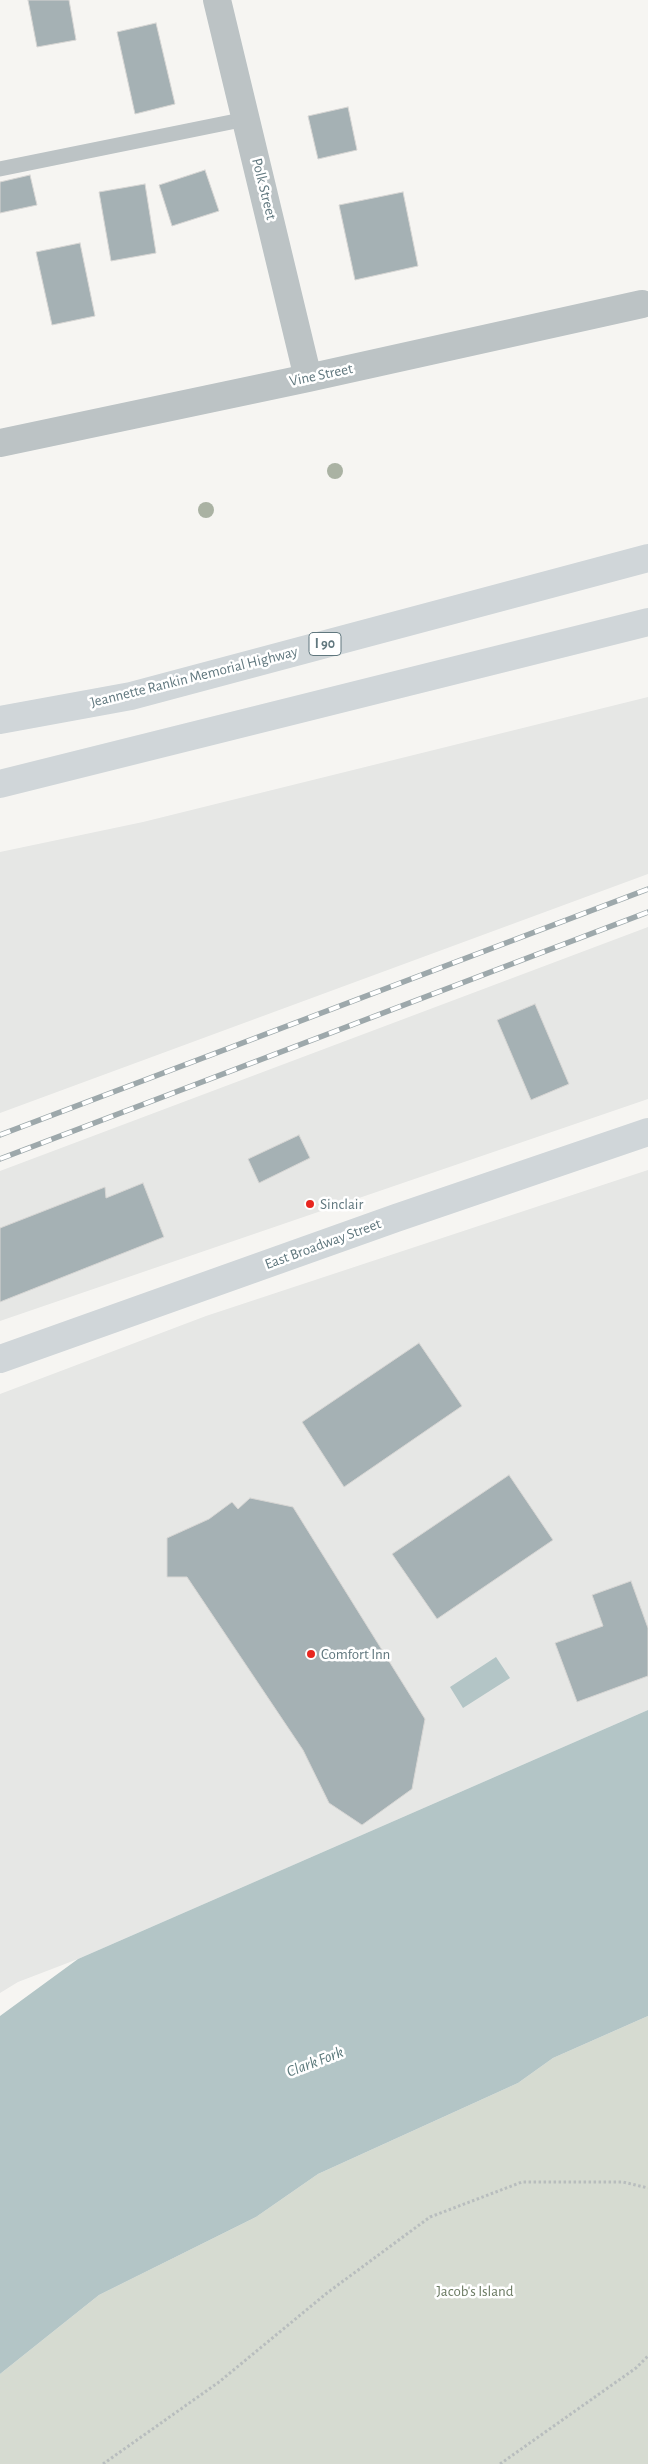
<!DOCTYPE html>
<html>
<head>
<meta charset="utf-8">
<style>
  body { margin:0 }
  canvas { display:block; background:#f6f5f2 }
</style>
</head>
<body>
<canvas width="648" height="2464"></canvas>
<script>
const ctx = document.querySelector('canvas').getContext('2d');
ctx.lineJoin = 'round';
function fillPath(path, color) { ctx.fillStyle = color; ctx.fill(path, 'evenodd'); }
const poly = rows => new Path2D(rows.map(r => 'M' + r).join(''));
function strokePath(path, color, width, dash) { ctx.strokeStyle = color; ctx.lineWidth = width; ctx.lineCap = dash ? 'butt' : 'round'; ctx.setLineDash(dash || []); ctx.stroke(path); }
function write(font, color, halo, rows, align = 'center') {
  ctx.font = font + ' "Alegreya Sans",sans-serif'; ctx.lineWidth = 5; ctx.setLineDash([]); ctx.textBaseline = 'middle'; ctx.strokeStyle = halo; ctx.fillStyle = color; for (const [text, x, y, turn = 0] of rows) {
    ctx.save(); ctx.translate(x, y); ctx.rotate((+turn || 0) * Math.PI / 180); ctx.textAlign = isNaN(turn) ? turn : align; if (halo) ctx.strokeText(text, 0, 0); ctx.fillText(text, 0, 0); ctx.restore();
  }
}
const built = poly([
  [648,697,648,874,0,1113,0,852,143,822],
  [648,927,648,1099,0,1321,0,1171],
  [648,1170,648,1710,78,1959,18,1982,0,1993,0,1394,206,1316]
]);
const green = poly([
  [648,2016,648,2464,0,2464,0,2374,99,2295,256,2217,318,2174,518,2083,553,2058]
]);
const water = poly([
  [496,1657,510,1678,463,1708,450,1687],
  [648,1710,648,2016,553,2058,518,2083,318,2174,256,2217,99,2295,0,2374,0,2016,78,1959]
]);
const building = poly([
  [28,0,69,0,76,40,37,47,28,0],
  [156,23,175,104,135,114,117,32,156,23],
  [348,107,357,150,318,159,308,116,348,107],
  [205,170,219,211,172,226,159,185,205,170],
  [30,175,37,205,0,213,0,182,30,175],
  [145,184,156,253,111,261,99,192,145,184],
  [403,192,418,266,355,280,339,205,403,192],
  [80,243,95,316,52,325,36,252,80,243],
  [535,1004,569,1084,531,1100,497,1020,535,1004],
  [299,1135,310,1158,259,1183,248,1159,299,1135],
  [143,1183,164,1237,0,1302,0,1228,105,1187,106,1198,143,1183],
  [419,1343,462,1406,344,1487,302,1422,419,1343],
  [509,1475,553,1540,437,1619,392,1554,509,1475],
  [250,1498,293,1507,425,1719,412,1789,362,1825,329,1803,303,1750,187,1577,167,1577,167,1538,209,1519,232,1502,238,1509,250,1498],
  [631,1581,648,1628,648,1676,577,1702,555,1643,603,1626,592,1595,631,1581]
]);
const path = poly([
  [103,2464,219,2382,327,2293,430,2217,522,2182,623,2182,648,2188],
  [500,2464,636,2368,648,2356]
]);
const service = poly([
  [0,169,246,119]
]);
const minor = poly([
  [217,0,308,378],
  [0,443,308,378,642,304]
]);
const secondary = poly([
  [0,1359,396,1218,648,1132]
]);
const motorway = poly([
  [0,720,131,696,648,558],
  [0,784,648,622]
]);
const rail = poly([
  [0,1135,648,889],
  [0,1159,648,912]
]);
const trees = [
  [335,471],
  [206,510]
];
const markers = [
  [310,1204,5,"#e8261f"],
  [311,1654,5,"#e8261f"]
];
const shields = [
  [325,644,32]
];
const shieldNames = [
  ["I 90",325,644]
];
const streetNames = [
  ["Polk Street",264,189,76],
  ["Vine Street",321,375,-12],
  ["Jeannette Rankin Memorial Highway",194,677,-14],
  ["East Broadway Street",323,1244,-20]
];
const poiNames = [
  ["Sinclair",320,1204],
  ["Comfort Inn",321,1654]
];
const parkNames = [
  ["Jacob's Island",475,2291]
];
const waterNames = [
  ["Clark Fork",315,2062,-21]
];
fillPath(built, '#e6e7e5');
fillPath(green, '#d6dbd1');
fillPath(water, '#b3c5c6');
fillPath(building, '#a5b1b4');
strokePath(building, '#d7d6d4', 1);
strokePath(path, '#b8bdbe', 3, [2.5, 2.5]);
strokePath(service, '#bcc3c5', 15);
strokePath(minor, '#bcc3c5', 28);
strokePath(secondary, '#d0d6d9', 28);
strokePath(motorway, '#d0d6d9', 28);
strokePath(rail, '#9da8ab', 5.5);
strokePath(rail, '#fff', 4, [11]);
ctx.fillStyle = '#aab2a3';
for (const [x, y] of trees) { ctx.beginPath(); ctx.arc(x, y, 8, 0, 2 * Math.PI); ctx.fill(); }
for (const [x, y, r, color] of markers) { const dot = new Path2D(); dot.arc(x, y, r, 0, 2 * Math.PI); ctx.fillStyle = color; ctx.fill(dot); strokePath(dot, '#fff', 2); }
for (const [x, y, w] of shields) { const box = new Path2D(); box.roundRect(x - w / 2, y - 11.5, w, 23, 4); ctx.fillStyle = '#fff'; ctx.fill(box); strokePath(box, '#60777e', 1); }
write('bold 14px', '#60777e', null, shieldNames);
write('15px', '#60777e', '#fff', streetNames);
write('15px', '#60777e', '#fff', poiNames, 'left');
write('15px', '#6c7b63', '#fff', parkNames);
write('italic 16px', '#5a787a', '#fff', waterNames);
</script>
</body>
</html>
